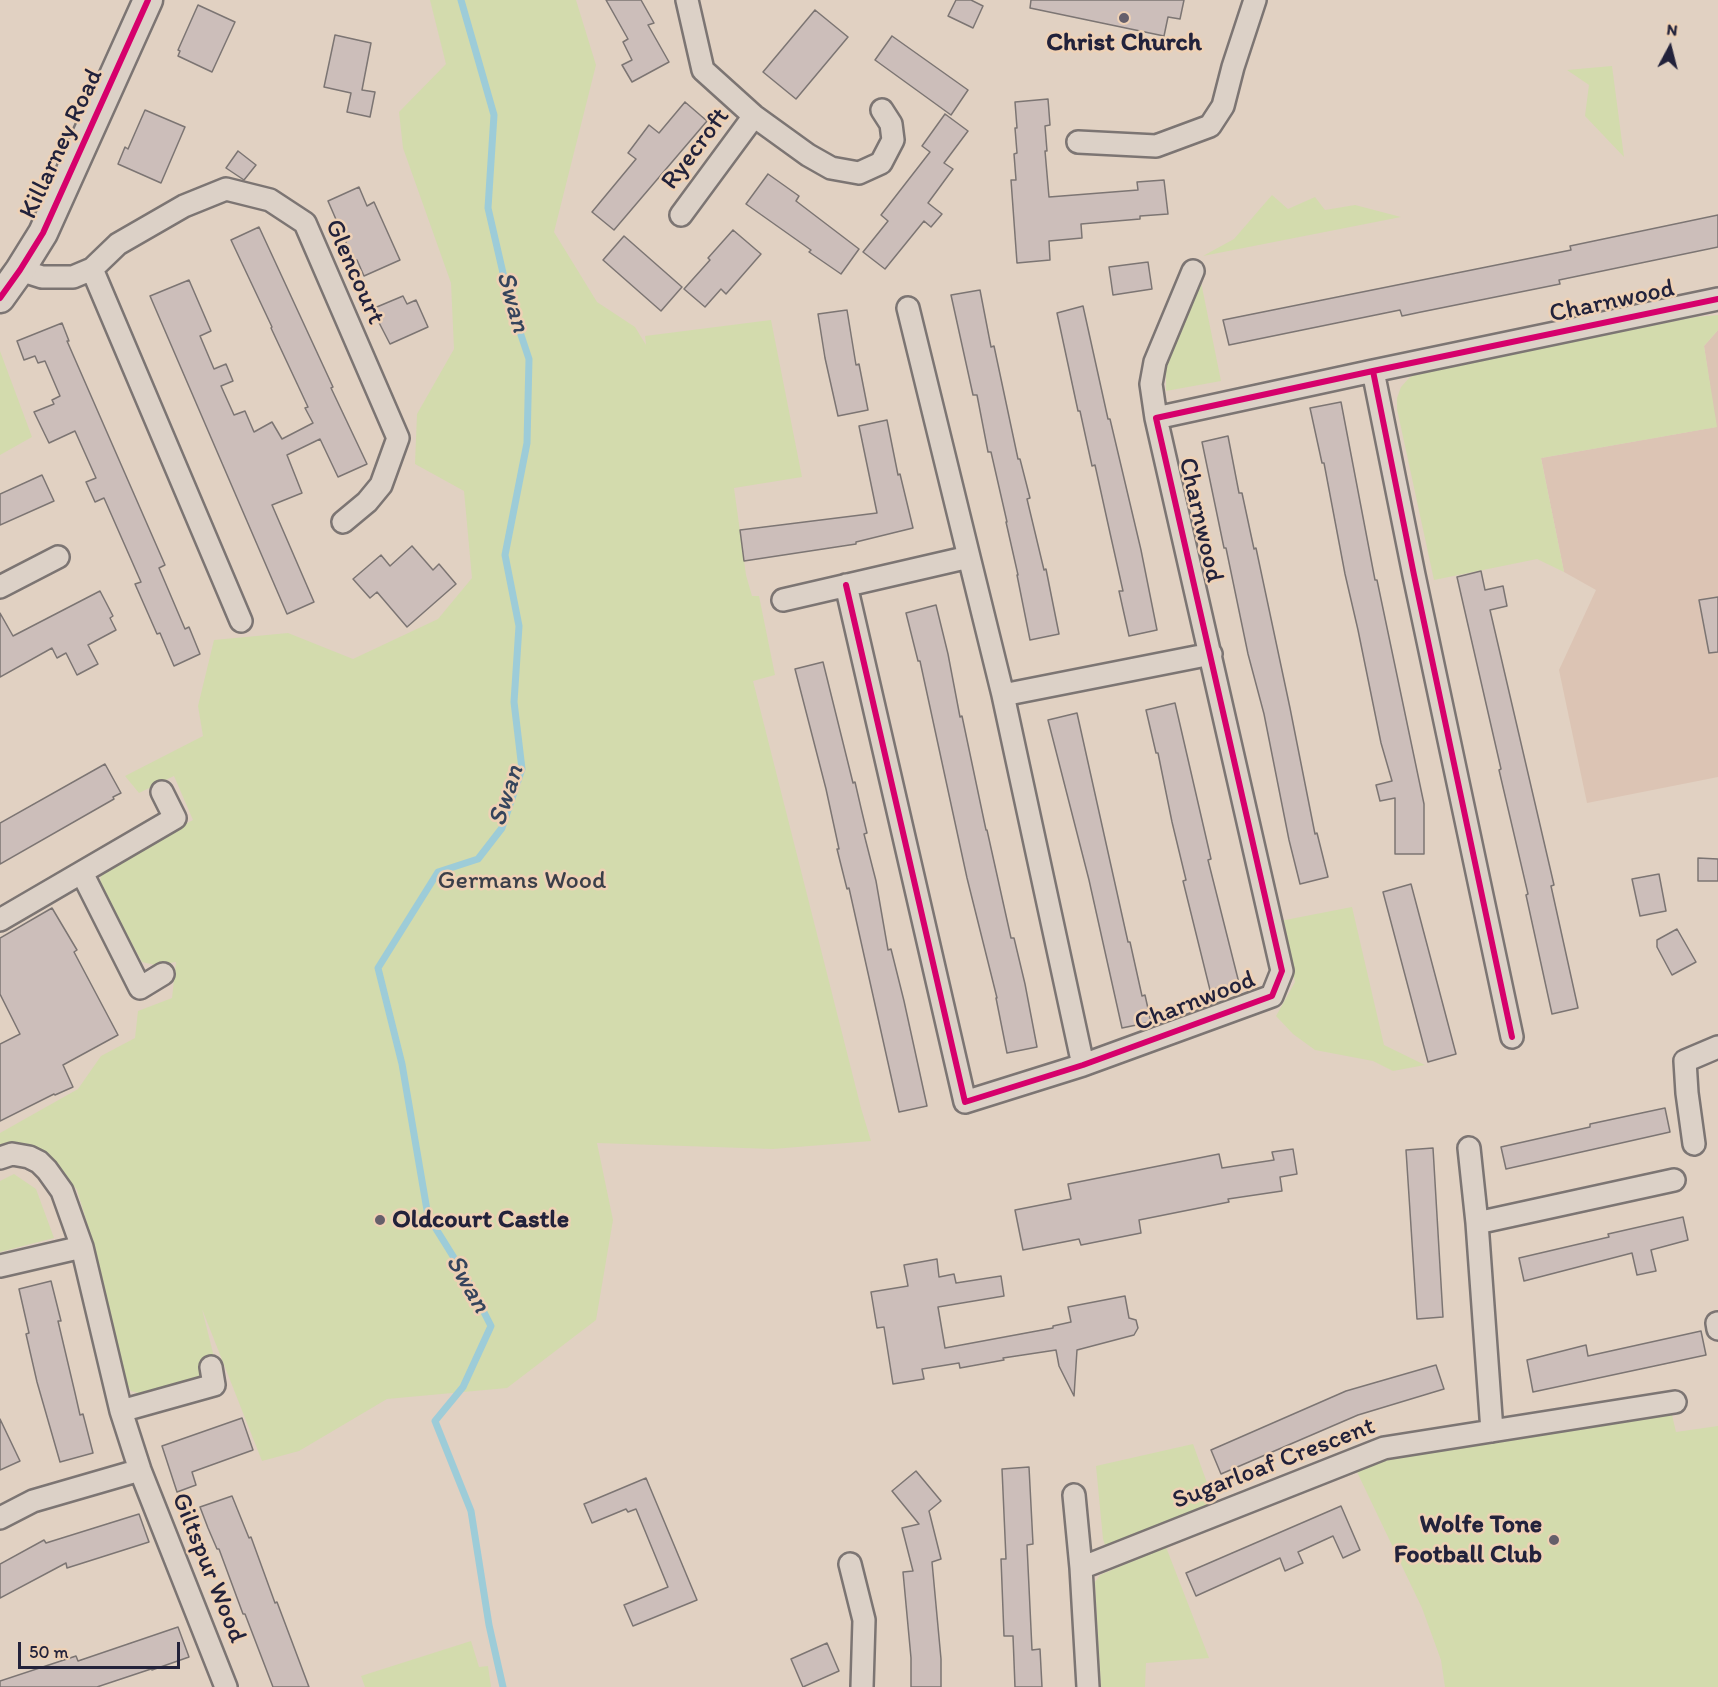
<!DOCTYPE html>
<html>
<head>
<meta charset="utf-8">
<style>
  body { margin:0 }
  #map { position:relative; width:1718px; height:1687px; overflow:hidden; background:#e1d1c2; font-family:Itim,sans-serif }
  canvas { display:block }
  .north { position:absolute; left:1640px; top:18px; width:60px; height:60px; -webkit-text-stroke:4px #eed1b5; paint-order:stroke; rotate:7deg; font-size:16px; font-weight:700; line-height:24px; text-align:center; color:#22223b }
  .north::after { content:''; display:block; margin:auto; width:21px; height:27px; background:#22223b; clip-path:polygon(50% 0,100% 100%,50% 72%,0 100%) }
  .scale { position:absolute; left:18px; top:1642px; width:162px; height:27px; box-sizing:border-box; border:3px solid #22223b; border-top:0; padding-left:8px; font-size:18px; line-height:21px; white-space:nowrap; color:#22223b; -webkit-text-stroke:4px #eed1b5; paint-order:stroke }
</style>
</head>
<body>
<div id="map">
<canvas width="1718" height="1687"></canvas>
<div class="north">N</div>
<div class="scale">50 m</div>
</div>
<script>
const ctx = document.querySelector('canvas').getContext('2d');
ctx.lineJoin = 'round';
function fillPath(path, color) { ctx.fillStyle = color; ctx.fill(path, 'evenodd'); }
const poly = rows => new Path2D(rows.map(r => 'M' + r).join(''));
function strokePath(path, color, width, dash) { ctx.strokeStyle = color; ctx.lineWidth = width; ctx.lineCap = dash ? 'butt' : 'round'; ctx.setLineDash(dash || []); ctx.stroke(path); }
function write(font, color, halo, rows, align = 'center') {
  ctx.font = font + ' Itim,sans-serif'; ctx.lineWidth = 5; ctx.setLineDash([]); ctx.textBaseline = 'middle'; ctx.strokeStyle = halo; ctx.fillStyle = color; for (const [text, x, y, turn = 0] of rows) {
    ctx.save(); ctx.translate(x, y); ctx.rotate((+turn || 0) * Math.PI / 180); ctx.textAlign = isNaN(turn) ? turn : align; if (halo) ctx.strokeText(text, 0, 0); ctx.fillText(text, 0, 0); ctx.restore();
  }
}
const built = poly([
  [1718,330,1718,777,1587,803,1559,670,1596,590,1564,572,1541,458,1716,427,1704,346]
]);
const green = poly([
  [430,0,576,0,596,65,554,232,597,302,635,327,646,345,645,336,771,320,802,477,734,488,746,575,752,596,759,596,775,675,753,681,861,1108,871,1141,773,1149,597,1143,613,1220,596,1320,507,1388,387,1399,299,1451,262,1461,202,1309,215,1361,203,1367,202,1377,143,1394,131,1391,126,1383,97,1256,77,1190,49,1156,25,1143,0,1145,0,1133,78,1089,101,1056,135,1038,138,1011,172,998,176,962,155,965,142,962,100,885,101,873,111,864,193,820,174,776,139,793,125,776,203,736,198,706,214,640,288,633,353,659,438,619,472,578,464,491,415,464,417,414,454,349,451,283,403,148,399,112,446,64],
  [1612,66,1624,157,1585,116,1589,85,1567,70],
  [1272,195,1288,209,1315,197,1325,210,1355,205,1401,217,1203,256,1234,239],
  [1201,282,1221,381,1166,391,1166,367],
  [1718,315,1718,330,1704,346,1717,427,1541,458,1564,572,1537,559,1434,580,1397,409,1397,398,1401,387,1409,378,1419,372,1696,317],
  [0,351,32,437,0,455],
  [1352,907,1384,1045,1425,1065,1393,1071,1373,1061,1315,1050,1293,1034,1276,1016,1295,982,1280,921],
  [14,1174,36,1189,54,1238,0,1252,0,1181],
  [1672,1415,1676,1432,1718,1426,1718,1687,1445,1687,1441,1660,1422,1608,1357,1472,1385,1460],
  [1193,1444,1215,1505,1107,1551,1103,1539,1096,1466],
  [1166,1547,1209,1658,1146,1663,1145,1687,1101,1687,1095,1582,1100,1575],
  [471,1641,479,1667,488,1666,491,1687,365,1687,361,1676]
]);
const stream = poly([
  [461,0,494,115,488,208,509,299,529,359,527,443,505,555,519,626,514,702,522,769,502,828,478,859,438,872,378,968,402,1064,428,1216,466,1277,491,1326,463,1387,435,1421,471,1511,489,1625,503,1687]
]);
const building = poly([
  [606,0,641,0,654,23,648,25,669,62,632,82,622,65,632,60,623,42,628,39,606,0],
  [956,0,971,0,983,6,973,28,948,16,956,0],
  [1031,0,1184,0,1180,19,1168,17,1164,36,1030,8,1031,0],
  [198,5,235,22,212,72,178,56,180,51,178,50,198,5],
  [815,10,848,37,796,99,763,72,815,10],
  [335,35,371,43,362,90,375,92,370,117,347,112,351,93,324,87,335,35],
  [892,36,968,90,951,115,875,60,892,36],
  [1048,99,1050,125,1045,126,1047,151,1045,151,1049,197,1138,190,1137,182,1164,180,1168,214,1140,216,1140,219,1081,224,1082,238,1049,241,1050,260,1017,263,1011,180,1016,180,1014,154,1017,153,1015,128,1017,128,1015,102,1048,99],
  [685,102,707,121,614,230,592,212,636,159,628,153,649,125,659,133,685,102],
  [145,110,185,127,161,183,118,164,125,147,128,149,145,110],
  [945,114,968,131,944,163,953,169,928,203,942,214,931,227,924,221,885,269,863,252,888,221,881,215,930,152,922,146,945,114],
  [238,151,256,165,244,180,226,168,238,151],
  [768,174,799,196,796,201,859,249,841,274,809,252,811,250,746,204,768,174],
  [359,187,367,206,374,202,400,260,364,276,357,260,354,261,328,201,359,187],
  [1718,215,1718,247,1559,280,1560,284,1421,312,1402,316,1400,310,1229,345,1223,320,1571,250,1570,246,1718,215],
  [259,227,333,387,331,388,367,464,338,477,320,439,287,455,302,493,272,505,314,602,287,614,150,296,189,280,211,331,200,336,214,369,226,364,233,381,221,386,234,415,245,411,254,432,272,422,282,439,313,423,305,408,308,407,271,328,272,327,231,240,259,227],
  [733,230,761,254,726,294,721,289,705,307,684,289,710,260,708,258,733,230],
  [624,236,682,287,661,311,603,260,624,236],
  [1148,262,1152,289,1113,295,1109,267,1148,262],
  [980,290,991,347,994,346,1018,459,1020,459,1030,498,1027,499,1044,570,1046,569,1059,634,1030,640,1017,575,1018,575,1006,522,1007,522,991,452,988,452,977,395,973,395,951,295,980,290],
  [403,296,407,304,416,300,428,327,390,344,372,309,403,296],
  [1083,306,1108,419,1110,419,1141,550,1157,630,1129,636,1119,591,1123,591,1110,533,1095,465,1092,466,1080,411,1078,411,1057,313,1083,306],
  [847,310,856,365,859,364,868,410,838,416,825,358,818,314,847,310],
  [62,323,69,341,67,341,165,565,159,568,185,629,189,627,200,654,174,666,160,633,157,634,135,584,141,582,104,498,95,502,86,482,96,478,75,431,49,443,34,412,54,404,52,400,60,396,45,361,38,363,35,356,24,360,17,341,62,323],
  [1341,402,1375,580,1377,580,1424,804,1424,854,1395,854,1395,798,1380,801,1376,785,1392,781,1381,743,1358,630,1345,574,1324,463,1322,463,1310,408,1341,402],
  [887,420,898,475,900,474,913,528,856,542,856,544,744,561,740,530,877,513,859,426,887,420],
  [1228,436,1239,493,1242,493,1254,549,1256,548,1290,708,1315,834,1317,833,1328,877,1300,884,1289,840,1264,714,1248,654,1226,548,1224,548,1202,442,1228,436],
  [42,475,54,501,0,525,0,494,42,475],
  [412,546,433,570,439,564,456,584,407,627,377,592,370,598,353,579,381,555,390,566,412,546],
  [1481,571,1485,590,1503,586,1507,606,1490,610,1554,885,1551,886,1578,1008,1552,1014,1526,895,1528,894,1499,770,1501,769,1457,577,1481,571],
  [100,591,113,616,110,618,116,630,88,645,98,664,77,675,66,653,57,658,52,648,0,677,0,613,13,636,100,591],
  [1718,597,1718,652,1709,653,1699,600,1718,597],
  [936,605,948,654,960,717,962,716,986,830,987,830,1011,938,1014,938,1025,984,1037,1047,1007,1053,996,998,997,998,967,878,920,661,918,661,906,613,936,605],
  [823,662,853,783,855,782,861,808,867,833,864,834,876,881,888,950,891,949,904,1001,927,1106,899,1112,849,888,847,889,837,849,839,849,826,789,795,669,823,662],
  [1175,703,1211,859,1208,860,1239,983,1210,990,1183,881,1186,880,1172,822,1158,753,1156,753,1146,710,1175,703],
  [1077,713,1128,942,1130,942,1142,996,1145,995,1151,1022,1122,1028,1089,880,1048,720,1077,713],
  [105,764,121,793,113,797,114,799,0,864,0,823,105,764],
  [1698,858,1718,859,1718,881,1698,881,1698,858],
  [1659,874,1666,911,1640,916,1632,879,1659,874],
  [1411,884,1456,1054,1428,1062,1383,892,1411,884],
  [52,908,77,950,74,952,118,1035,63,1065,73,1087,55,1095,54,1094,0,1121,0,1044,20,1034,0,994,0,938,52,908],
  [1677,929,1696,962,1672,975,1657,947,1657,940,1677,929],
  [1665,1108,1670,1132,1506,1169,1501,1147,1590,1127,1590,1124,1665,1108],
  [1433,1148,1443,1317,1417,1319,1406,1150,1433,1148],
  [1293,1149,1297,1174,1280,1177,1282,1191,1228,1199,1229,1202,1139,1220,1141,1233,1081,1245,1079,1239,1023,1250,1015,1210,1071,1199,1068,1184,1219,1154,1222,1168,1274,1160,1272,1152,1293,1149],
  [1683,1217,1688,1240,1651,1250,1656,1271,1637,1275,1632,1253,1524,1281,1519,1258,1609,1237,1608,1234,1683,1217],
  [937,1259,939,1277,954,1274,956,1283,1001,1276,1004,1296,938,1307,945,1348,1053,1328,1053,1326,1071,1322,1068,1307,1125,1296,1129,1318,1136,1320,1138,1328,1134,1335,1077,1350,1074,1396,1059,1366,1056,1350,1003,1358,1004,1360,960,1368,959,1363,922,1369,924,1379,893,1384,884,1327,877,1328,871,1292,908,1286,904,1265,937,1259],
  [51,1281,61,1321,58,1321,75,1393,80,1415,83,1414,93,1453,60,1462,37,1382,26,1334,29,1333,19,1289,51,1281],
  [1701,1331,1706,1355,1533,1392,1527,1360,1586,1345,1588,1356,1701,1331],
  [1436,1365,1444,1389,1358,1415,1221,1474,1211,1450,1346,1391,1436,1365],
  [242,1418,253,1450,192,1472,196,1485,177,1492,162,1446,242,1418],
  [0,1419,20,1461,0,1470,0,1419],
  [1029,1467,1033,1544,1027,1545,1032,1650,1040,1649,1042,1687,1015,1687,1013,1636,1004,1636,1001,1559,1006,1559,1002,1469,1029,1467],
  [916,1471,941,1501,929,1511,941,1559,932,1562,941,1659,941,1687,911,1687,911,1658,903,1572,913,1571,902,1528,919,1524,892,1491,916,1471],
  [646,1478,697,1600,633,1626,624,1605,668,1587,636,1509,628,1512,626,1509,592,1523,584,1504,646,1478],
  [232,1496,249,1538,251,1537,275,1603,277,1602,309,1687,273,1687,245,1614,243,1614,219,1549,217,1549,208,1528,200,1507,232,1496],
  [1341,1506,1360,1550,1343,1558,1333,1536,1298,1552,1303,1563,1285,1571,1280,1558,1196,1596,1186,1573,1341,1506],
  [139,1514,149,1542,67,1568,66,1563,0,1598,0,1564,44,1540,46,1543,139,1514],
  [178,1627,189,1657,152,1670,151,1669,97,1687,0,1687,0,1681,76,1656,78,1661,178,1627],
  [827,1643,839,1671,803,1687,791,1659,827,1643]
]);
const street = poly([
  [687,0,703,70,754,116,808,155,831,168,859,173,881,163,893,140,891,124,882,110],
  [1078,142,1156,146,1210,126,1223,106,1233,67,1255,0],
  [681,215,754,116],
  [92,269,241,621],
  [20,270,42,277,73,277,92,269,118,244,184,206,226,189,270,200,305,223,398,438,381,485,367,502,343,522],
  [908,308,969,557],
  [1156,418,1151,384,1155,362,1193,271],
  [846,585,965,1102,1083,1065,1272,996,1282,971,1156,418,1373,371],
  [0,587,58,557],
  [783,600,969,557,1003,695,1083,1065],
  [1003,695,1211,654],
  [82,873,140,988,163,974],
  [0,920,175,818,162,792],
  [1512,1037,1414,575,1373,371,1718,299],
  [1694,1144,1687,1093,1685,1061,1718,1047],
  [1469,1148,1477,1223,1492,1431],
  [0,1158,12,1154,29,1157,39,1162,47,1170,62,1191,82,1247],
  [1477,1223,1674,1180],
  [0,1266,82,1247,121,1411,140,1470,226,1687],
  [1717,1323,1718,1329],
  [121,1411,214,1385,211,1367],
  [1074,1495,1081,1568],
  [0,1518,33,1501,140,1470],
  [850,1564,864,1620,862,1687],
  [1088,1687,1081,1568,1384,1448,1675,1402]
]);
const secondary = poly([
  [0,298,20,270,43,233,148,0]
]);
const cycleway = poly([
  [0,298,20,270,43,233,148,0],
  [846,585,965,1102,1083,1065,1272,996,1282,971,1156,418,1373,371],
  [1512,1037,1414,575,1373,371,1718,299]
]);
const markers = [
  [1124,18,6,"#655f6a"],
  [380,1220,6,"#655f6a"],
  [1554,1540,6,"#655f6a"]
];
const poiNames = [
  ["Christ Church",1124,43],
  ["Oldcourt Castle",392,1220,"left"],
  ["Wolfe Tone",1542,1525,"right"],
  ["Football Club",1542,1555,"right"]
];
const streetNames = [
  ["Killarney Road",62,144,-65],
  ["Ryecroft",696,149,-53],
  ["Glencourt",354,272,66],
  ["Charnwood",1612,302,-12],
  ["Charnwood",1200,520,77],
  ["Charnwood",1195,1002,-21],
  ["Sugarloaf Crescent",1274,1464,-21],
  ["Giltspur Wood",208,1568,68]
];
const parkNames = [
  ["Germans Wood",522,881]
];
const waterNames = [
  ["Swan",512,302,74],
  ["Swan",507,796,-72],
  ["Swan",467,1284,60]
];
fillPath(built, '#dcc4b4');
fillPath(green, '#d3dbad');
strokePath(stream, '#9dccd8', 7);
fillPath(building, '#ccbeba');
strokePath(building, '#7c7573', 1.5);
strokePath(street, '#7c7573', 26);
strokePath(secondary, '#7c7573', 33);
strokePath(street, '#dcd1c7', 21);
strokePath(secondary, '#dcd1c7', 28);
strokePath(cycleway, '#d6006c', 6);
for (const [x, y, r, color] of markers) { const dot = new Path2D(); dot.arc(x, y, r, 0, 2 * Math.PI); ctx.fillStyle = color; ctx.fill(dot); strokePath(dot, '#eed1b5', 2); }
write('bold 26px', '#22223b', '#eed1b5', poiNames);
write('26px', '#22223b', '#eed1b5', streetNames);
write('26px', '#3b3f49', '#eed1b5', parkNames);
write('italic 27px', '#35445c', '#eed1b5', waterNames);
</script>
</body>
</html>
